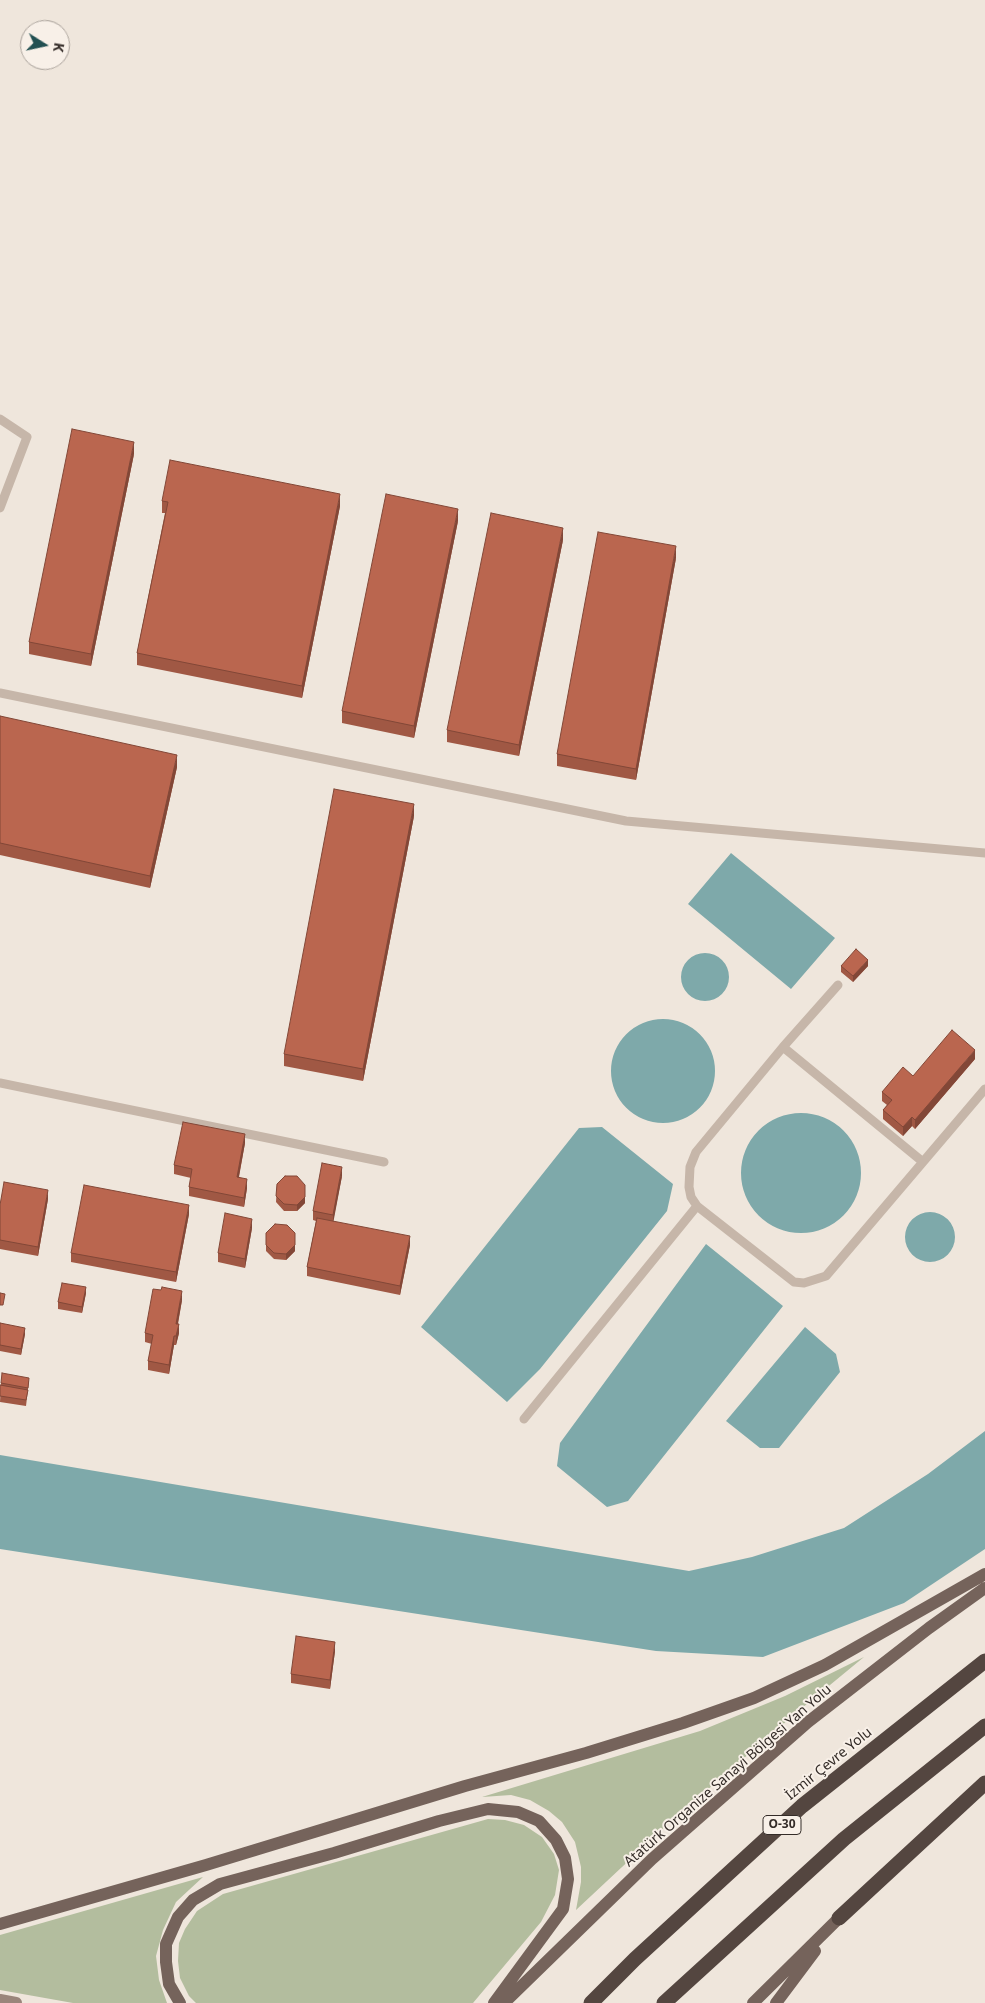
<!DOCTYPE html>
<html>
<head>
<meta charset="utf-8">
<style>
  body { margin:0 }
  #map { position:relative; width:985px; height:2003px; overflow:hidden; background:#efe6dc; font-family:"Noto Sans",sans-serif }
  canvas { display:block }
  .north { position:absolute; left:20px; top:20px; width:50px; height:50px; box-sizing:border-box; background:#f8f0e8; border:1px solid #aaa29b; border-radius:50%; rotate:100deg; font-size:14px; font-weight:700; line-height:20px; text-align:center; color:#342c28 }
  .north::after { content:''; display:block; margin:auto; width:18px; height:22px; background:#225052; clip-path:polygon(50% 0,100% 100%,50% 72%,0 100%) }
</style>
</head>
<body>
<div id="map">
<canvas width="985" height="2003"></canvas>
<div class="north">K</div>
</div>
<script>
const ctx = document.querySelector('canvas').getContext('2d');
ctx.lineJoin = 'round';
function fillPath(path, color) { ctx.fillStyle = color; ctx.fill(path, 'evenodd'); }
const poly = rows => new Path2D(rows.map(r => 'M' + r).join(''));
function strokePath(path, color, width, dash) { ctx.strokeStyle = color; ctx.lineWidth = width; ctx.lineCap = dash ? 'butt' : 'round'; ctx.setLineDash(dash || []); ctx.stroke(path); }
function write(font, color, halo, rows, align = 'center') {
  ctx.font = font + ' "Noto Sans",sans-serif'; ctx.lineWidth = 4; ctx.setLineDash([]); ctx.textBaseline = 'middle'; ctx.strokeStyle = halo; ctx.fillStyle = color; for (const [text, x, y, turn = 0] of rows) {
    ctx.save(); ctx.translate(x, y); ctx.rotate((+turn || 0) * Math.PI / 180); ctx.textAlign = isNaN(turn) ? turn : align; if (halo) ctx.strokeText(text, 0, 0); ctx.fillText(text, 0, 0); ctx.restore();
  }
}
const green = poly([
  [864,1657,796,1713,668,1824,576,1910,581,1882,581,1867,575,1842,562,1822,549,1811,530,1800,511,1795,482,1797,700,1731,785,1696],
  [488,1819,505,1820,524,1825,542,1837,554,1854,559,1870,555,1895,541,1922,473,2003,196,2003,189,1996,180,1978,178,1961,179,1943,185,1929,197,1911,223,1894],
  [203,1877,176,1902,163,1930,156,1956,159,1980,167,2003,73,2003,0,1990,0,1935]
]);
const water = poly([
  [731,853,835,938,791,989,688,904],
  '681 977a24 24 0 1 1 48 0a24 24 0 1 1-48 0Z',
  '611 1071a52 52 0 1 1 104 0a52 52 0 1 1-104 0Z',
  '741 1173a60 60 0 1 1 120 0a60 60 0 1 1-120 0Z',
  [602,1127,673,1184,667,1211,540,1369,507,1402,421,1327,579,1128],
  '905 1237a25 25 0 1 1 50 0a25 25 0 1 1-50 0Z',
  [706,1244,783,1306,628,1501,607,1507,557,1466,560,1443],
  [805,1327,836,1354,840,1372,779,1448,760,1448,726,1421],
  [985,1431,985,1549,904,1603,763,1657,656,1651,0,1549,0,1455,689,1571,752,1557,844,1528,928,1474]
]);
const lane = poly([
  [0,419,27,437,0,508],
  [0,693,626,821,985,853],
  [838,985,783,1047,696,1152,690,1167,689,1187,691,1197,697,1206,794,1282,804,1283,826,1276,985,1089],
  [783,1047,923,1162],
  [0,1083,384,1162],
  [524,1419,697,1206]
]);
const secondary = poly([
  [0,2000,16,2003]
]);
const primary = poly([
  [0,1924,206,1865,465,1786,586,1753,683,1723,754,1698,825,1665,985,1574],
  [180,2003,169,1984,166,1962,166,1944,178,1917,193,1900,220,1884,334,1853,439,1821,488,1809,518,1812,539,1821,556,1840,565,1858,568,1879,563,1909,494,2003],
  [504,2003,652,1859,808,1722,929,1628,985,1588],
  [753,2003,839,1918],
  [776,2003,815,1951]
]);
const highway = poly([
  [839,1918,985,1783],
  [591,2003,635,1959,802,1806,985,1661],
  [664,2003,844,1839,985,1726]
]);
const wall = poly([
  [134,454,91,666,29,654,29,642],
  [162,501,340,506,302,698,137,665,137,653,165,513,162,513],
  [458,521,414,738,342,723,342,711],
  [563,540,519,756,447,742,447,730],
  [676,558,636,780,557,766,557,754],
  [0,716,177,767,150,888,0,855],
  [414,816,363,1081,284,1066,284,1054],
  [841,966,868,966,853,982,841,972],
  [975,1059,915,1129,912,1126,903,1136,883,1119,883,1110,887,1105,882,1101,882,1092,913,1076],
  [245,1143,239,1177,247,1188,244,1207,189,1196,189,1187,191,1178,174,1174,174,1165],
  [342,1176,333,1221,410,1245,400,1295,307,1276,307,1267,316,1221,313,1220,313,1211],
  [277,1184,305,1185,305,1203,297,1211,284,1211,276,1202],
  [48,1199,38,1256,0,1249,0,1205],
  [189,1214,176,1282,71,1262,71,1253],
  [252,1228,245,1268,218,1262,218,1253],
  [266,1233,295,1233,295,1251,286,1260,274,1259,266,1251],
  [86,1293,82,1313,58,1309,58,1302],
  [182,1300,178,1324,179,1333,176,1345,174,1345,169,1374,148,1370,148,1361,152,1344,145,1342,145,1333],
  [0,1323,25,1334,21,1355,0,1351],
  [29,1381,26,1406,0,1402,1,1383],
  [335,1651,330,1689,291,1683,291,1674]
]);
const shadedWall = poly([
  [134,442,134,454,91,666,91,654],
  [340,494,340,506,302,698,302,686],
  [458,509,458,521,414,738,414,726],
  [563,528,563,540,519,756,519,745],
  [676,546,676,558,636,780,636,769],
  [177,755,177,767,150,888,150,876],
  [414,804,414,816,363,1081,363,1069],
  [868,960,868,966,853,982,853,976],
  [975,1050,975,1059,915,1129,915,1120],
  [912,1117,912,1126,903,1136,903,1127],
  [245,1134,245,1143,237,1186,237,1177],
  [342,1167,342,1176,333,1224,333,1215],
  [247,1179,247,1188,244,1207,244,1198],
  [48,1190,48,1199,38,1256,38,1247],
  [305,1197,305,1203,297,1211,297,1205],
  [189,1205,189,1214,176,1282,176,1272],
  [252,1219,252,1228,245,1268,245,1259],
  [410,1236,410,1245,400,1295,400,1286],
  [295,1245,295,1251,286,1260,286,1254],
  [86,1287,86,1293,82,1313,82,1307],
  [182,1291,182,1300,176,1333,176,1324],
  [179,1324,179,1333,176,1345,176,1336],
  [25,1328,25,1334,21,1355,21,1349],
  [174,1336,174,1345,169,1374,169,1365],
  [335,1642,335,1651,330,1689,330,1680]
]);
const building = poly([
  [72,429,134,442,91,654,29,642,72,429],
  [170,460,340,494,302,686,137,653,168,502,162,501,170,460],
  [386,494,458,509,414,726,342,711,386,494],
  [491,513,563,528,519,745,447,730,491,513],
  [598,532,676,546,636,769,557,754,598,532],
  [0,716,177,755,150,876,0,843,0,716],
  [334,789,414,804,363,1069,284,1054,334,789],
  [856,949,868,960,853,976,841,966,856,949],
  [952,1030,975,1050,915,1120,912,1117,903,1127,883,1110,892,1100,882,1092,903,1067,913,1076,952,1030],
  [183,1122,245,1134,237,1177,247,1179,244,1198,189,1187,192,1169,174,1165,183,1122],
  [322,1163,342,1167,333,1215,313,1211,322,1163],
  [285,1176,297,1176,305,1185,305,1197,297,1205,284,1204,276,1196,277,1184,285,1176],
  [4,1182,48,1190,38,1247,0,1240,0,1205,4,1182],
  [84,1185,189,1205,176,1272,71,1253,84,1185],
  [225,1213,252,1219,245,1259,218,1253,225,1213],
  [317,1218,410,1236,400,1286,307,1267,317,1218],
  [275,1224,287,1225,295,1233,295,1245,286,1254,274,1253,266,1245,266,1233,275,1224],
  [62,1283,86,1287,82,1307,58,1302,62,1283],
  [162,1287,182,1291,176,1324,179,1324,176,1336,174,1336,169,1365,148,1361,153,1335,145,1333,153,1289,161,1290,162,1287],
  [0,1293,5,1294,3,1305,0,1305,0,1293],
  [0,1323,25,1328,21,1349,0,1345,0,1323],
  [2,1373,29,1378,28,1388,1,1383,2,1373],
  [0,1385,28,1390,26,1400,0,1396,0,1385],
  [296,1636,335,1642,330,1680,291,1674,296,1636]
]);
const shields = [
  [782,1825,38]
];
const shieldNames = [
  ["O-30",782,1825]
];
const streetNames = [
  ["İzmir Çevre Yolu",829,1764,-39],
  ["Atatürk Organize Sanayi Bölgesi Yan Yolu",728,1776,-41]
];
fillPath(green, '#b3bd9e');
fillPath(water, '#7ea9aa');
strokePath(lane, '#c6b6a9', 9);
strokePath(secondary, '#9a857b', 12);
strokePath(primary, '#75635b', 12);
strokePath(highway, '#544640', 15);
fillPath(wall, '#a05844');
fillPath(shadedWall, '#824737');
fillPath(building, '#ba664f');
strokePath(building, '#824737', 1);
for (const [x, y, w] of shields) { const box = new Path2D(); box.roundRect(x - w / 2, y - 9.5, w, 19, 4); ctx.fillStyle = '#f8f0e8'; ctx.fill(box); strokePath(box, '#342c28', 1); }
write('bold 12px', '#342c28', null, shieldNames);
write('14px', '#342c28', '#f8f0e8', streetNames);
</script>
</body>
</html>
